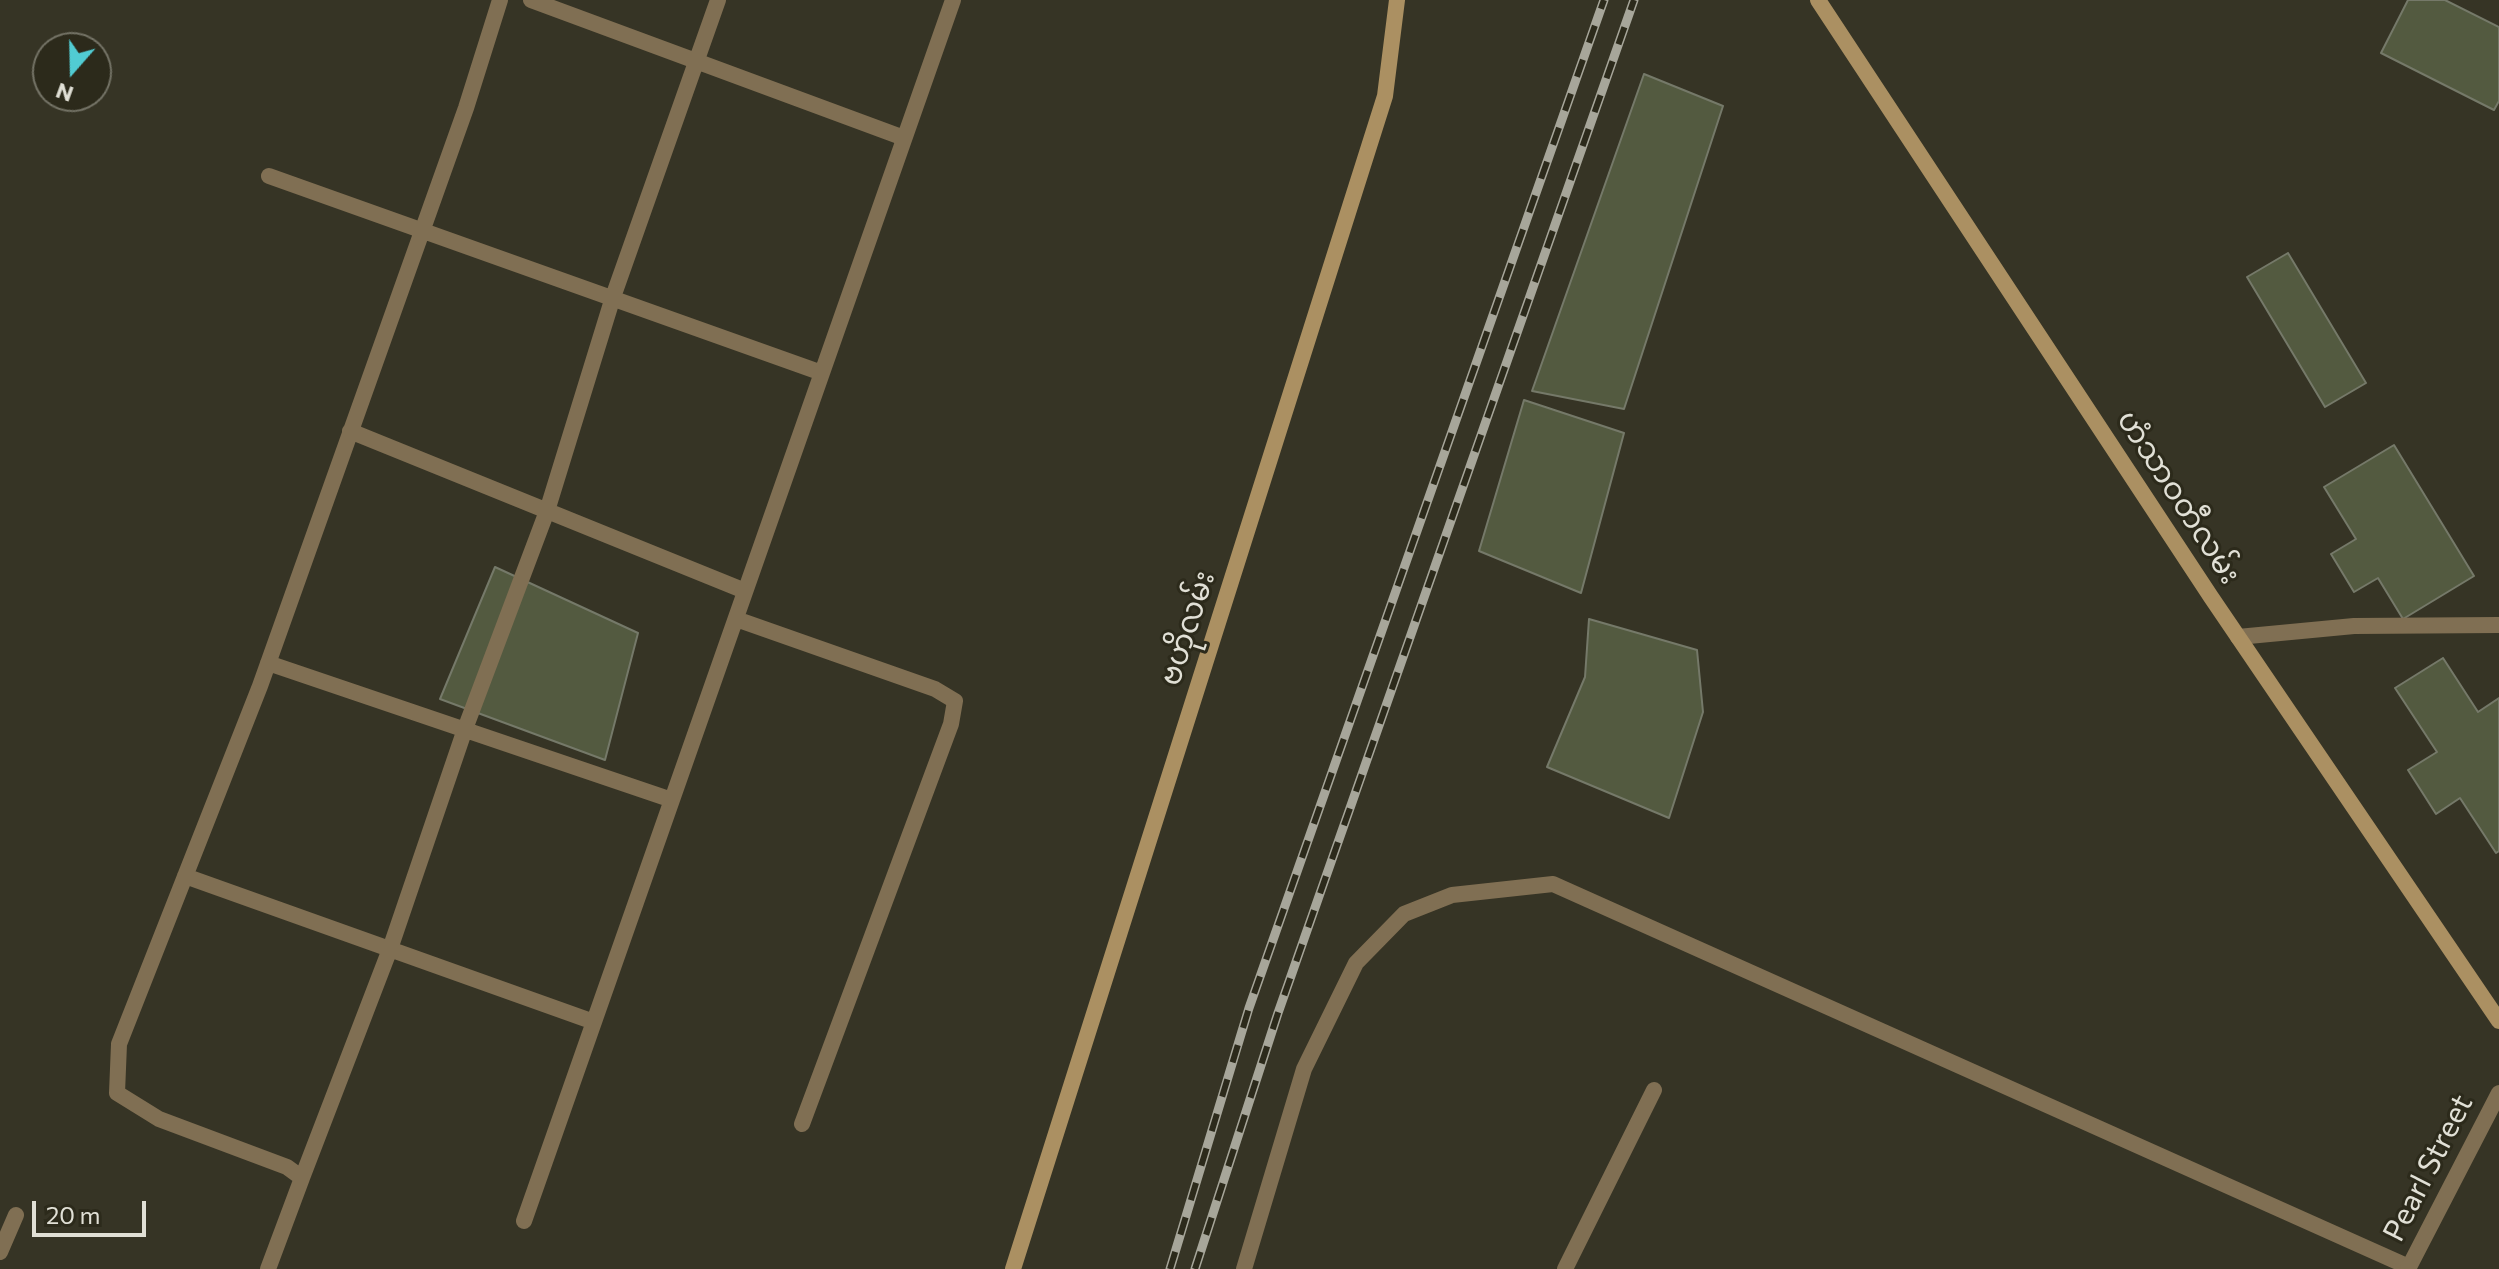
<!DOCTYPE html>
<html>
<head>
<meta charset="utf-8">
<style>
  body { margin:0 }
  #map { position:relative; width:2499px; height:1269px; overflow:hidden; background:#363425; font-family:Commissioner,sans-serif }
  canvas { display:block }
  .north { position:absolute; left:32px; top:32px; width:80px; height:80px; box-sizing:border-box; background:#2c2a1b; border:2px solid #747366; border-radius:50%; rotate:200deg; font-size:22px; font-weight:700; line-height:32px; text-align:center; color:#e1e0d6 }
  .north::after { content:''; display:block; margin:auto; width:28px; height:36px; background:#51ccd3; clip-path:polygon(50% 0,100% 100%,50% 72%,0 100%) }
  .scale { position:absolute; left:32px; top:1201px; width:114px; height:36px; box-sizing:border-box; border:4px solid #e1e0d6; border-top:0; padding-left:10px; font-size:24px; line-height:28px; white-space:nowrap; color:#e1e0d6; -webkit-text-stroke:6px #2c2a1b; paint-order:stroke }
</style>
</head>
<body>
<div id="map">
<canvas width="2499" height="1269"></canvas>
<div class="north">N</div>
<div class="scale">20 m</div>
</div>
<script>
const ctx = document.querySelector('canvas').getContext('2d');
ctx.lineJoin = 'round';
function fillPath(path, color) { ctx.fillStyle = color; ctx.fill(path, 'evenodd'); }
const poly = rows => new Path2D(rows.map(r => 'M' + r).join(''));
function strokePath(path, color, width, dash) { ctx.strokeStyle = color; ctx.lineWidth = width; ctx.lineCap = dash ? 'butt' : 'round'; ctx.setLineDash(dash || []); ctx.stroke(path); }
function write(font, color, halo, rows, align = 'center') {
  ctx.font = font + ' Commissioner,"Noto Sans Myanmar",sans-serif'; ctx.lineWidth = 6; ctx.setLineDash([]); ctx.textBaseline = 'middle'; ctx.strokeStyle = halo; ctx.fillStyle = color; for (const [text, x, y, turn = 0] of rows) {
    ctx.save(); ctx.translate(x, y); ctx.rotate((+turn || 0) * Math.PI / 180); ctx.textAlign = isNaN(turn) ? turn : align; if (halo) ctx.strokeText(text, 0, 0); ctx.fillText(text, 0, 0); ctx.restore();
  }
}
const building = poly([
  [2408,0,2445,0,2499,27,2499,101,2494,110,2381,53,2408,0],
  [1644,74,1723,106,1624,409,1532,391,1644,74],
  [2288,253,2366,383,2325,407,2247,277,2288,253],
  [1524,400,1624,433,1581,593,1479,551,1524,400],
  [2394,445,2474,576,2403,619,2378,578,2354,592,2331,554,2356,539,2324,487,2394,445],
  [495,567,638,633,605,760,440,699,495,567],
  [1589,619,1697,650,1703,712,1669,818,1547,767,1585,677,1589,619],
  [2443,658,2478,712,2499,698,2499,851,2496,853,2460,798,2436,814,2408,770,2437,752,2395,688,2443,658]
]);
const service = poly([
  [531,0,904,138],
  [269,176,822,373],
  [350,431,745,591],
  [736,619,935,689,955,701,951,724,802,1124],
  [2238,637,2354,626,2499,625],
  [268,663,672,800],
  [185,876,594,1022],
  [302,1178,390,949,465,729,547,511,613,297,718,0],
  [524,1221,953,0],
  [0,1252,16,1215],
  [268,1269,302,1178,287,1167,159,1119,117,1093,119,1044,260,686,466,108,500,0],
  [1244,1269,1304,1069,1356,963,1404,914,1452,895,1553,884,2409,1267],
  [1565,1269,1654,1090]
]);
const minor = poly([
  [2408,1269,2499,1093]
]);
const secondary = poly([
  [1818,0,2211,597,2499,1021],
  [1013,1269,1385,96,1397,0]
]);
const rail = poly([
  [1170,1269,1249,1008,1604,0],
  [1195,1269,1278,1013,1634,0]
]);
const streetNames = [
  ["ဟံသာဝတီလမ်း",2179,497,57],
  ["ဗဟိုလမ်း",1187,628,-72],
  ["Pearl Street",2428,1168,-63]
];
fillPath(building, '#535a40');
strokePath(building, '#757969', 2);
strokePath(service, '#806f53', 16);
strokePath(minor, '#806f53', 16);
strokePath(secondary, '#ab9062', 16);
strokePath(rail, '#a7a69a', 9);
strokePath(rail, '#2c2a1b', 6, [18]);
write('30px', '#e1e0d6', '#2c2a1b', streetNames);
</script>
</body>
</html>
